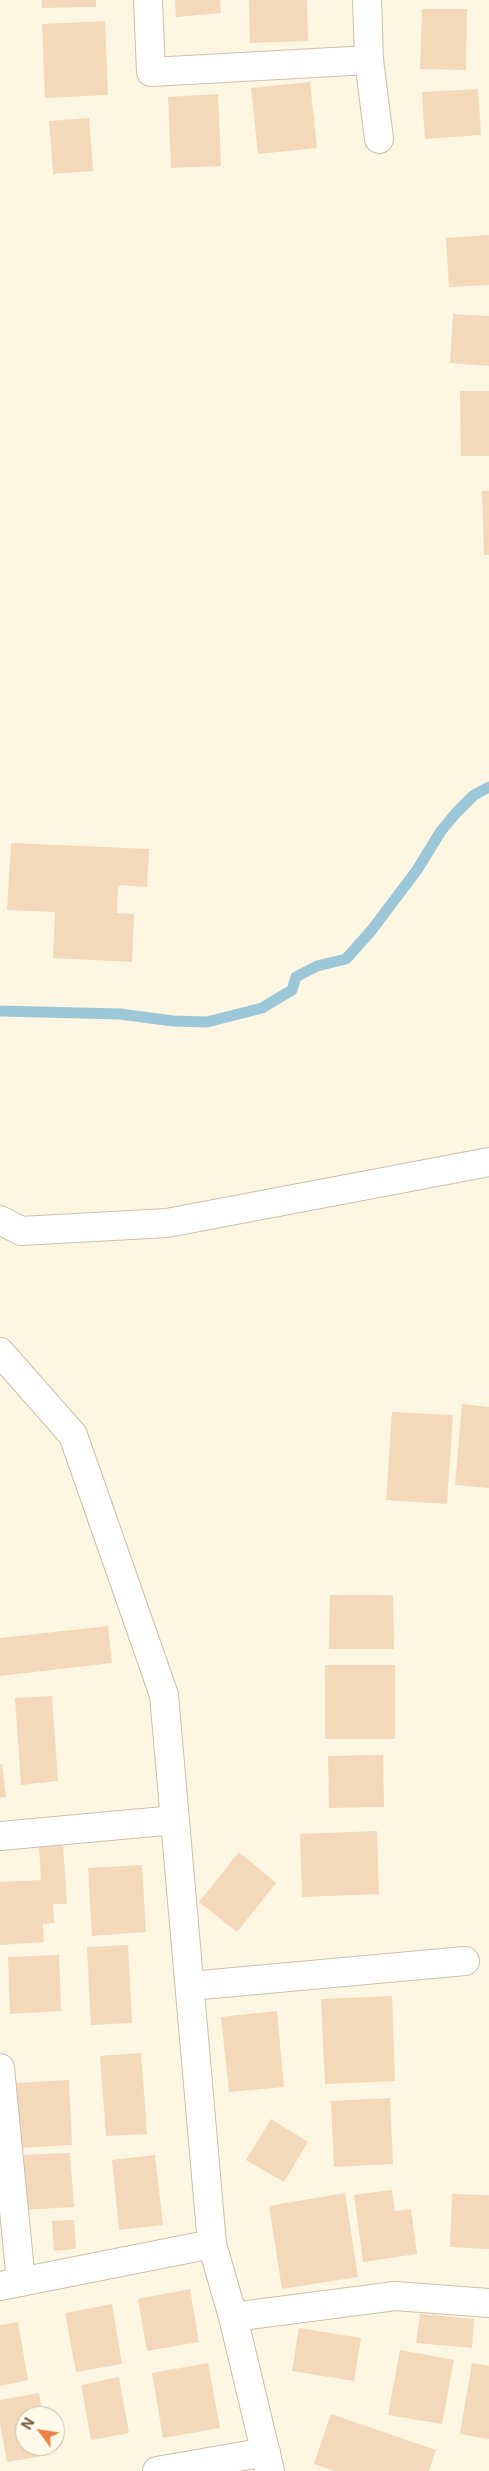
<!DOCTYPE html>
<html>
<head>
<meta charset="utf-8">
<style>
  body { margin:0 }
  #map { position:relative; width:489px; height:2471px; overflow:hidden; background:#fdf6e2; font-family:Inter,sans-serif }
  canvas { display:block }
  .north { position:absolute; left:15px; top:2406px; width:50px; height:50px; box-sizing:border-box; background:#fffae9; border:1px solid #c8bca9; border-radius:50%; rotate:301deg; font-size:14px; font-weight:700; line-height:20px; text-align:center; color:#765f48 }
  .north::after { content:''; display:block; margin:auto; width:18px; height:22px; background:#ec8143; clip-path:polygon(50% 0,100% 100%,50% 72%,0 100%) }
</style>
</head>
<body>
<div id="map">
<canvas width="489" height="2471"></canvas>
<div class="north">N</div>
</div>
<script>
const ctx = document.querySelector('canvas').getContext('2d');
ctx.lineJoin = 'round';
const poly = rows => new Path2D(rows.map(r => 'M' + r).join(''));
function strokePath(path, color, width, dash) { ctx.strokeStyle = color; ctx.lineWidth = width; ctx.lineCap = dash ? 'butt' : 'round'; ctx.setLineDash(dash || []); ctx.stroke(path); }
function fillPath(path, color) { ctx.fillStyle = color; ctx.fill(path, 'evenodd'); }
const stream = poly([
  [0,1011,120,1014,173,1021,207,1022,262,1008,292,990,296,977,317,966,346,959,371,931,417,870,441,831,456,813,474,795,489,787]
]);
const building = poly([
  [42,0,96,0,96,7,42,8],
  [175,0,220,0,221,13,176,17],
  [249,0,307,0,308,41,250,43],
  [422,9,467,9,466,70,420,69],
  [105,21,108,95,45,98,42,24],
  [310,82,317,148,258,154,251,88],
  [478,89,481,135,425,139,422,92],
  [218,94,221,166,171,168,168,97],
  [89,118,93,171,53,174,49,121],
  [489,235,489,285,449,287,446,238],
  [453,314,489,316,489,366,450,363],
  [460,391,489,391,489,456,461,456],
  [482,491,489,491,489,555,484,555],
  [11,843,149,849,147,887,118,885,117,913,134,914,132,962,53,958,55,912,7,910],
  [462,1404,489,1407,489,1488,455,1485],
  [392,1412,453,1415,447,1504,386,1500],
  [330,1595,393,1595,394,1649,329,1649],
  [108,1626,112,1663,0,1676,0,1638],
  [325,1665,395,1665,395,1739,325,1739],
  [52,1696,58,1781,21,1785,15,1698],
  [383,1755,384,1807,329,1808,328,1756],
  [0,1764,2,1764,6,1797,0,1798],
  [377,1831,379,1894,302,1897,300,1834],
  [63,1846,67,1904,53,1904,54,1923,43,1924,44,1942,0,1945,0,1882,41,1880,39,1847],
  [239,1852,276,1883,237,1932,199,1902],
  [142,1865,146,1932,92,1936,88,1868],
  [128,1945,132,2023,91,2025,87,1947],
  [59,1955,61,2011,10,2014,8,1957],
  [392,1996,395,2081,325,2084,321,1999],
  [277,2011,284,2087,229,2092,221,2017],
  [141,2053,147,2134,106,2136,100,2056],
  [69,2080,72,2145,20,2148,16,2083],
  [390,2098,393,2164,334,2167,331,2101],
  [271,2119,308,2142,284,2182,246,2160],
  [70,2153,74,2207,22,2210,19,2155],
  [155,2155,163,2225,119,2230,112,2160],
  [392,2190,395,2211,411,2209,417,2254,363,2262,354,2195],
  [345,2193,358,2277,282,2289,269,2206],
  [452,2194,489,2195,489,2249,450,2247],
  [74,2220,76,2249,54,2251,52,2221],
  [190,2289,199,2342,147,2351,138,2299],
  [112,2304,122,2364,76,2372,65,2313],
  [420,2314,474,2319,472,2348,416,2343],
  [18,2322,28,2380,0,2386,0,2325],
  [299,2328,361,2338,354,2381,292,2371],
  [400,2350,454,2360,442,2424,388,2415],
  [208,2363,220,2428,163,2438,152,2373],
  [472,2363,489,2366,489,2439,460,2434],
  [119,2377,129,2433,91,2440,81,2385],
  [39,2393,43,2416,25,2416,25,2446,48,2446,49,2455,7,2462,0,2423,0,2400],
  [331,2414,436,2450,429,2471,335,2471,314,2464]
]);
const street = poly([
  [148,0,151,72,369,60,367,0],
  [369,60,379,139],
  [0,1220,21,1231,167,1223,489,1162],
  [0,1352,73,1435,164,1695,212,2244,233,2317,270,2471],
  [0,1836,175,1820],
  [190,1986,465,1961],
  [0,2068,21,2282],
  [0,2286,212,2244],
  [233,2317,395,2296,489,2303],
  [157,2471,266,2452]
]);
strokePath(stream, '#9cc7d9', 11);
fillPath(building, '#f3d9b9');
strokePath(street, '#cfbfa9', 30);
strokePath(street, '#fff', 28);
</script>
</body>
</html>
